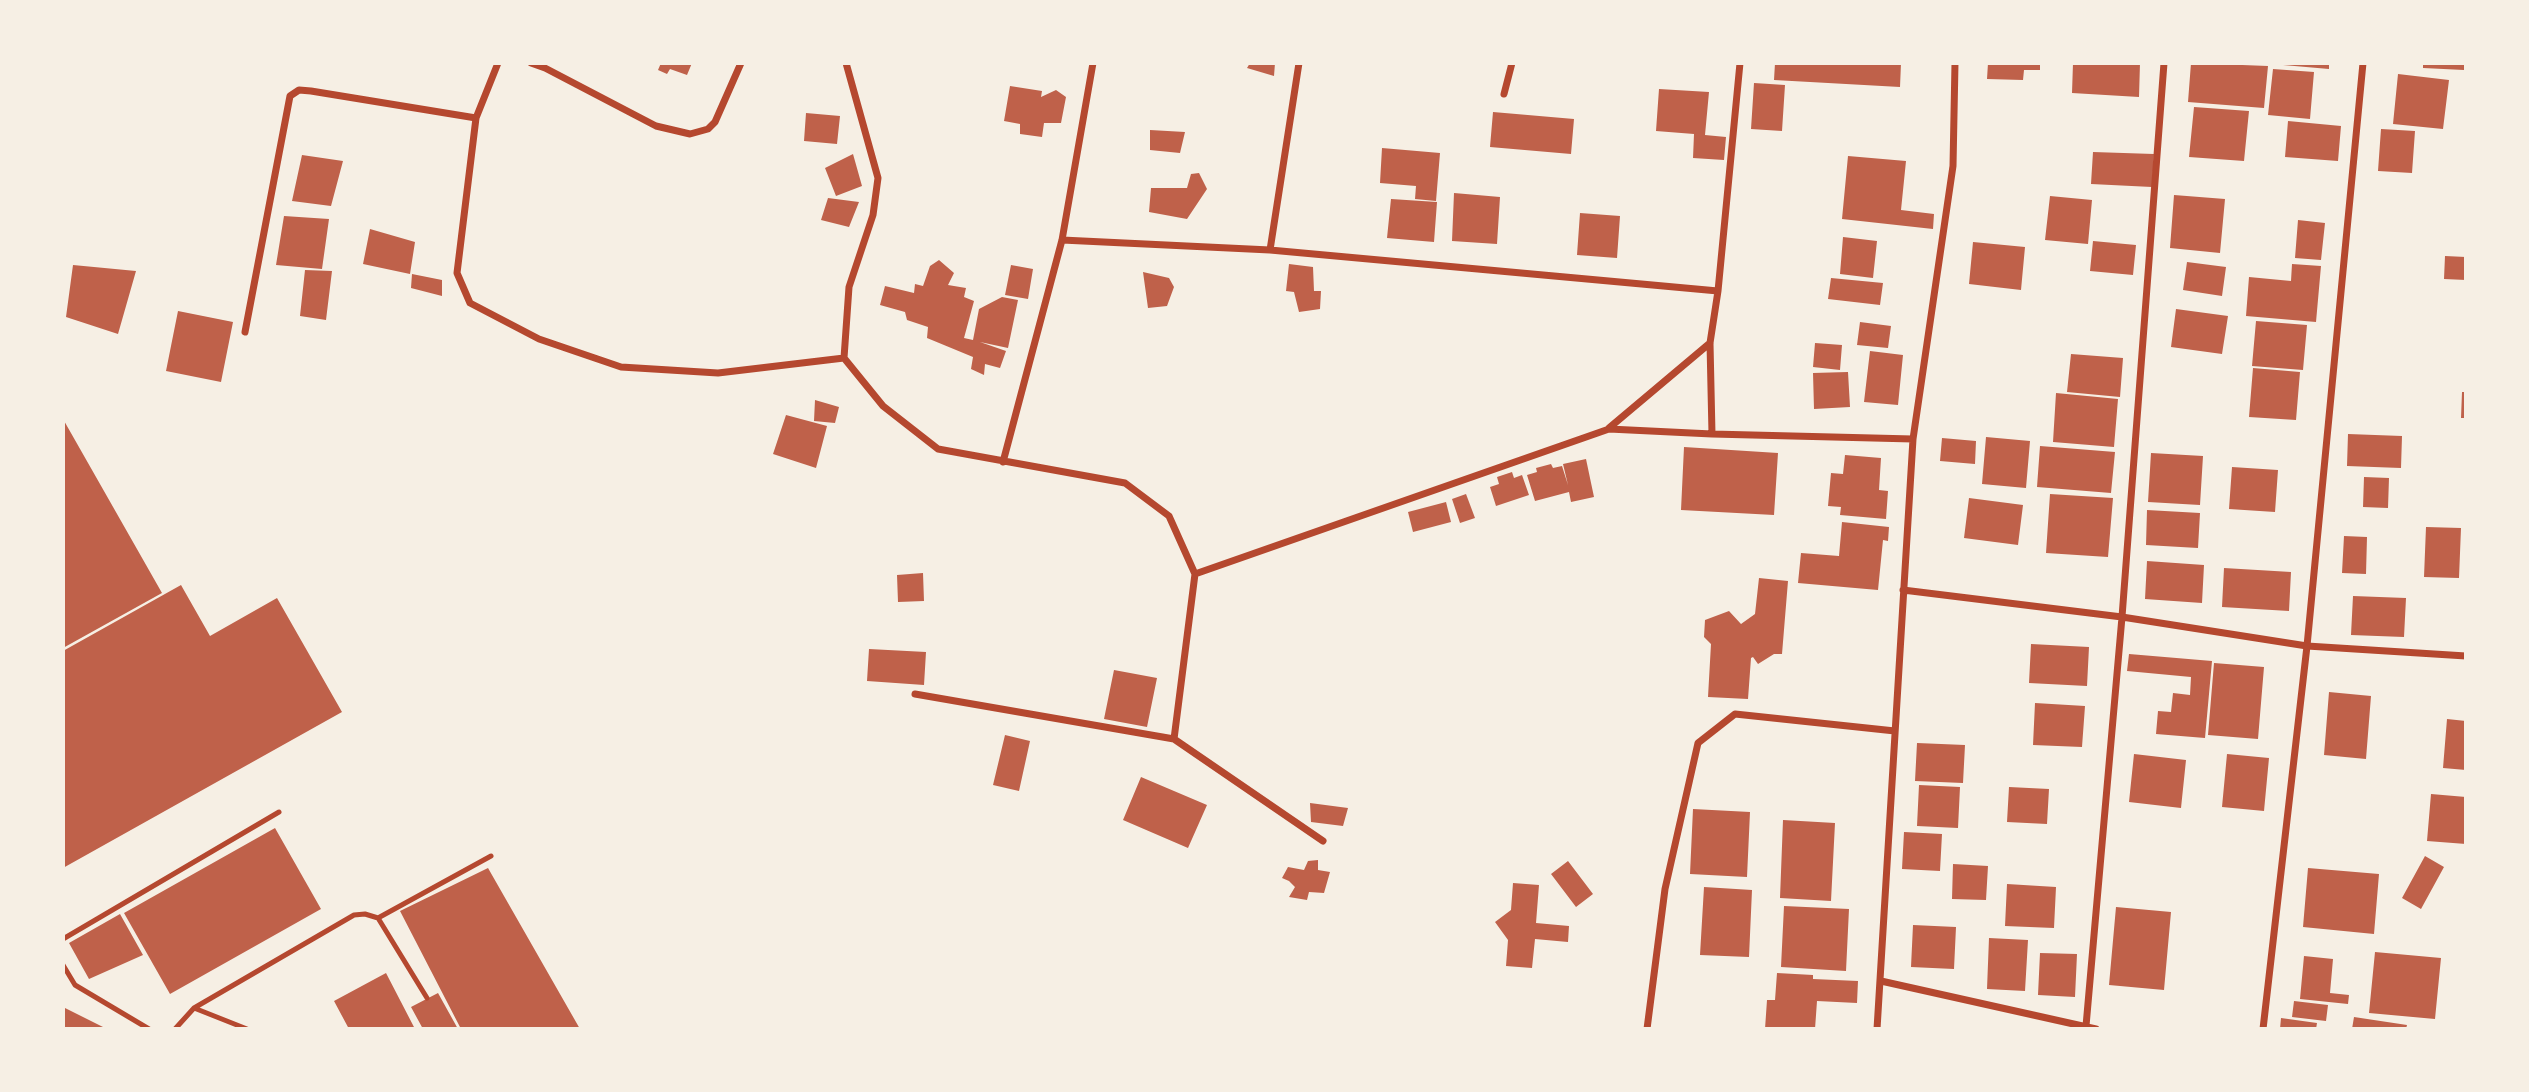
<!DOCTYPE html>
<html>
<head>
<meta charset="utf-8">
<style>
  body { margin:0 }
  #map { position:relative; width:2529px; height:1092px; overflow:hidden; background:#f6efe4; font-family:Barlow,sans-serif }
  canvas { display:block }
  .frame { position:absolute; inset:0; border:65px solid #f6efe4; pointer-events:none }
</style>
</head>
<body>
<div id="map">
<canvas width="2529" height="1092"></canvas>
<div class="frame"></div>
</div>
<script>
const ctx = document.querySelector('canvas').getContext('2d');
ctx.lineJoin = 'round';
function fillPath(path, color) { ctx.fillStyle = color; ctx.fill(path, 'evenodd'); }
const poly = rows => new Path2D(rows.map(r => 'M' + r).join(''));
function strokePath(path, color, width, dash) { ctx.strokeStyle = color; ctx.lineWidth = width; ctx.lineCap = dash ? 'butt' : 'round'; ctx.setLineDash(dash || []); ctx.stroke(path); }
const building = poly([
  [661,63,692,63,687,75,670,69,667,74,658,70],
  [1250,63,1275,63,1274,76,1247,68],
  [1775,63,1901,63,1900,87,1774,80],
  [1988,63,2040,63,2040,70,2024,70,2023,80,1987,79],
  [2073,63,2140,63,2139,97,2072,93],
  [2191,63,2268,66,2264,108,2188,102],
  [2283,63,2329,63,2329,69,2283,65],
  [2423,63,2464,63,2464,70,2423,68],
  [2273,69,2314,72,2310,119,2268,115],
  [2398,74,2449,80,2443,129,2393,124],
  [1754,83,1785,85,1782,131,1751,129],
  [1010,86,1042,91,1041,97,1056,90,1066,97,1061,123,1044,123,1042,137,1020,134,1020,124,1004,121],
  [1659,89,1709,92,1705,135,1726,137,1724,160,1693,158,1694,134,1656,131],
  [2194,107,2249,111,2244,161,2189,157],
  [1493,112,1574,119,1571,154,1490,147],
  [806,113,840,116,837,144,804,141],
  [2288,121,2341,126,2338,161,2285,157],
  [2381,129,2415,131,2412,173,2378,171],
  [1150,130,1185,132,1180,153,1150,150],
  [1382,148,1440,153,1436,201,1415,199,1416,186,1380,183],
  [2093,152,2154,154,2152,187,2091,184],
  [853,154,862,186,836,196,825,168],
  [302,155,343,161,331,206,292,201],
  [1848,156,1906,161,1901,210,1934,214,1933,229,1842,219],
  [1199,173,1207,189,1187,219,1149,212,1151,188,1187,188,1191,174],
  [1454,193,1500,197,1497,244,1452,241],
  [2174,195,2225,199,2220,253,2170,248],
  [2050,196,2092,200,2088,244,2045,240],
  [828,198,859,202,849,227,821,220],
  [1391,199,1437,202,1434,242,1387,238],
  [1580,213,1620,216,1617,258,1577,255],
  [284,216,329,219,322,269,276,265],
  [2298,220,2325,223,2321,260,2295,258],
  [370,229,415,242,410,274,363,264],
  [1843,237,1877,241,1873,278,1840,274],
  [2093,241,2136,245,2133,275,2090,271],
  [1973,242,2025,247,2021,290,1969,284],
  [2445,256,2466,257,2466,280,2444,279],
  [939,260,954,273,948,285,966,288,964,297,974,301,964,338,973,340,979,309,1002,297,1018,300,1008,348,980,342,1006,351,1000,368,985,364,984,375,971,369,973,357,927,338,928,327,907,320,905,312,880,305,885,286,914,293,915,284,923,286,930,266],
  [2187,262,2226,267,2222,296,2183,290],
  [1289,264,1313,267,1314,291,1321,291,1320,309,1299,312,1294,292,1286,291],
  [2292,264,2321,266,2316,322,2246,316,2249,277,2291,281],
  [73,265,136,271,118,334,66,317],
  [1011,265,1033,269,1028,299,1005,295],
  [305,270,332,271,326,320,300,316],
  [1143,272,1169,278,1174,287,1167,306,1148,308],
  [412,274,442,280,442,296,411,288],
  [1831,278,1883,283,1880,305,1828,299],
  [2176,309,2228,316,2222,354,2171,347],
  [178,311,233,322,221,382,166,371],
  [2256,321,2307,325,2303,370,2252,366],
  [1860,322,1891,326,1888,348,1857,345],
  [1815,343,1842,345,1840,370,1813,367],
  [1870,351,1903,355,1898,405,1864,402],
  [2071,354,2123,358,2120,397,2067,392],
  [2253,368,2300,372,2296,420,2249,417],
  [1848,372,1850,407,1814,409,1813,373],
  [2462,392,2466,392,2466,418,2461,418],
  [2056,393,2118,399,2114,447,2053,442],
  [815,400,839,407,835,423,814,421],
  [786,415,827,426,816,468,773,454],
  [63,419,162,593,63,648],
  [2348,434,2402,436,2401,468,2347,466],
  [1986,437,2030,441,2026,488,1982,484],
  [1942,438,1976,441,1975,464,1940,461],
  [2040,446,2115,452,2111,493,2037,487],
  [1684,447,1778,453,1774,515,1681,510],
  [2151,453,2203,456,2200,505,2148,502],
  [1845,455,1881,458,1879,490,1888,491,1886,519,1840,515,1841,507,1828,506,1831,473,1843,474],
  [1586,459,1594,497,1571,502,1569,492,1535,501,1527,475,1537,472,1536,468,1551,464,1553,468,1562,466,1568,485,1563,464],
  [2232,467,2278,470,2275,512,2229,509],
  [1512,472,1514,478,1522,475,1529,495,1496,506,1490,487,1499,484,1497,477],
  [2364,477,2389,478,2388,508,2363,507],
  [1466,494,1475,518,1460,523,1452,499],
  [2050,494,2113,498,2108,557,2046,553],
  [1969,498,2023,505,2018,545,1964,538],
  [1446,502,1451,522,1413,532,1408,512],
  [2147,510,2200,513,2198,548,2146,545],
  [1842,522,1889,527,1888,541,1883,540,1878,590,1798,583,1801,553,1839,556],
  [2426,527,2461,528,2459,578,2424,577],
  [2344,536,2367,537,2366,574,2342,573],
  [2147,561,2204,565,2202,603,2145,599],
  [2224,568,2291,572,2289,611,2222,607],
  [923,573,924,601,898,602,897,575],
  [1759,578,1788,581,1782,654,1774,654,1758,664,1753,657,1751,658,1748,699,1708,697,1711,644,1704,637,1705,620,1729,611,1741,624,1755,614],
  [181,585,210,636,277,598,342,712,63,868,63,651],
  [2353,596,2406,598,2404,637,2351,635],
  [2031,644,2089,647,2087,686,2029,683],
  [869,649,926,652,924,685,867,681],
  [2129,654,2212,661,2205,738,2156,734,2158,711,2171,712,2173,693,2190,695,2191,677,2127,671],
  [2214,663,2264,667,2258,739,2208,735],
  [1114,670,1157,678,1147,727,1104,719],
  [2329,692,2371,696,2366,759,2324,755],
  [2035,703,2085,706,2082,747,2033,745],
  [2447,719,2466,721,2466,770,2443,768],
  [1005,735,1030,741,1019,791,993,785],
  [1917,743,1965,745,1963,783,1915,781],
  [2134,754,2186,760,2181,808,2129,802],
  [2227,754,2269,758,2264,811,2222,807],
  [1141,777,1207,805,1188,848,1123,820],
  [1919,785,1960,787,1958,828,1917,826],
  [2009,787,2049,789,2047,824,2007,822],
  [2431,794,2466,797,2466,844,2427,841],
  [1310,803,1348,808,1343,826,1311,822],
  [1693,809,1750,812,1747,877,1690,874],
  [1783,820,1835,823,1831,901,1780,898],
  [275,828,321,909,170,994,124,913],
  [1904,832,1942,834,1940,871,1902,869],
  [2425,856,2444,867,2421,909,2402,898],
  [1318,860,1318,870,1330,872,1324,893,1309,892,1307,900,1289,897,1295,887,1289,881,1282,878,1288,867,1304,870,1308,861],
  [1568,861,1593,894,1576,907,1551,874],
  [1953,864,1988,866,1986,900,1952,899],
  [488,868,580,1029,461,1029,400,911],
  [2308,868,2379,874,2374,934,2303,927],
  [1513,883,1539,885,1536,923,1569,926,1568,942,1535,939,1532,968,1506,966,1508,940,1495,922,1511,910],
  [2007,884,2056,887,2054,928,2005,926],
  [1704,887,1752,890,1749,957,1700,955],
  [1784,906,1849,909,1846,971,1781,967],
  [2116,907,2171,912,2164,990,2109,985],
  [120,914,143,955,89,979,69,943],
  [1913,925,1956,927,1954,969,1911,967],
  [1989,938,2028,940,2025,991,1987,989],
  [2375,952,2441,958,2435,1019,2369,1013],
  [2040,953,2077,954,2075,997,2038,995],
  [2304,956,2333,959,2330,993,2349,995,2348,1004,2300,999],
  [386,973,415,1029,349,1029,334,1001],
  [1777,973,1813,975,1813,979,1858,981,1857,1003,1817,1001,1815,1029,1765,1029,1767,1000,1775,1000],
  [438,993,458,1029,423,1029,411,1007],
  [2294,1001,2328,1005,2326,1021,2292,1017],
  [63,1007,107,1029,63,1029],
  [2354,1017,2407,1025,2406,1029,2352,1029],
  [2281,1018,2317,1023,2316,1029,2280,1029]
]);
const service = poly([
  [378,918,491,856],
  [63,939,279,812],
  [63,965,75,985,149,1029],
  [194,1008,247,1029],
  [175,1029,194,1008,354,915,365,914,378,918,427,998]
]);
const minor = poly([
  [498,63,476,118,457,273,470,303,539,339,621,367,718,373,844,358],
  [531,63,545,68,656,126,690,134,708,129,715,122,741,63],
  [846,63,878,178,873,215,849,287,844,358,883,406,938,449,1125,483,1169,516,1195,574,1174,739],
  [1504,94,1512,63],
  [1062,240,1270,250,1718,291],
  [1270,250,1299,63],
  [245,332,290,96,299,90,311,91,476,118],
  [1609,428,1710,343],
  [1712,434,1710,343,1718,291,1740,63],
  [1003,462,1062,240,1093,63],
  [1195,574,1609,429,1712,434,1913,439],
  [1903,590,2122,617,2307,646,2466,656],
  [915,694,1174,739,1323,841],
  [1881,981,2096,1029],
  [2086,1026,2122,617,2164,63],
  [1647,1029,1665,889,1698,743,1735,714,1895,731],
  [1877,1029,1913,439,1953,166,1955,63],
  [2263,1029,2307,646,2363,63]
]);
fillPath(building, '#bf614a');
strokePath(service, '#b5482f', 5);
strokePath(minor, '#b5482f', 7);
</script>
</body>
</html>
